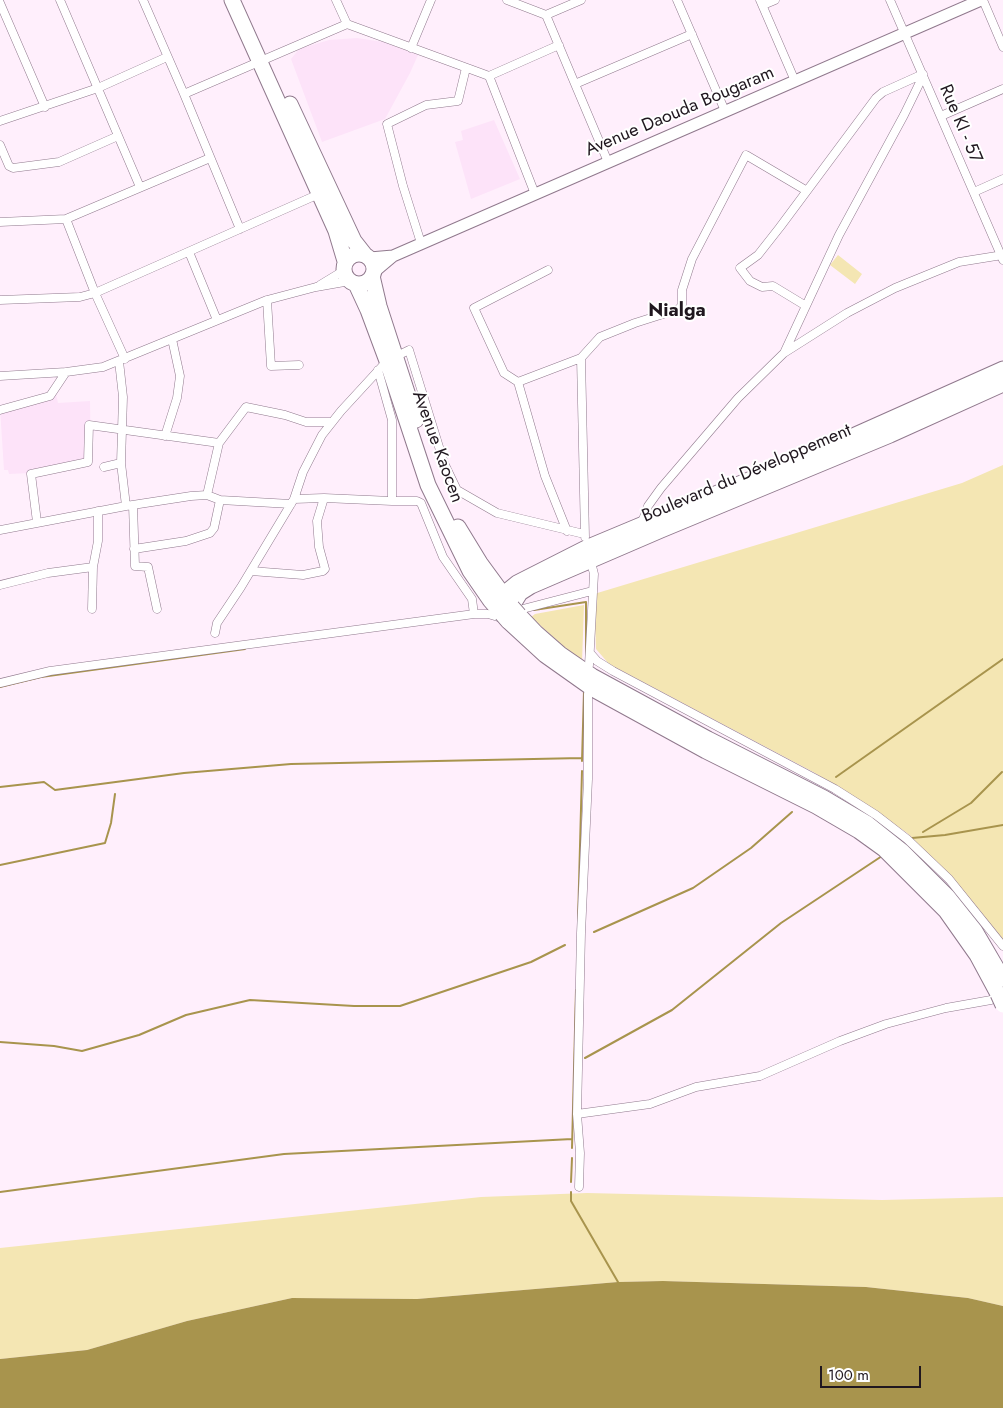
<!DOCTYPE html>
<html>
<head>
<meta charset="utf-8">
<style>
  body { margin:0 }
  #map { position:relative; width:1003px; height:1408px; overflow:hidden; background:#ffeffc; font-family:Jost,sans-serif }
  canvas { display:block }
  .scale { position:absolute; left:820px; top:1366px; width:101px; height:22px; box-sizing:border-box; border:2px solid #20171f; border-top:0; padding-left:6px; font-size:15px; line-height:18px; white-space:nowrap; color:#20171f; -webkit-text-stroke:4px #fff; paint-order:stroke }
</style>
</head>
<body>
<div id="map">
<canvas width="1003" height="1408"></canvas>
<div class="scale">100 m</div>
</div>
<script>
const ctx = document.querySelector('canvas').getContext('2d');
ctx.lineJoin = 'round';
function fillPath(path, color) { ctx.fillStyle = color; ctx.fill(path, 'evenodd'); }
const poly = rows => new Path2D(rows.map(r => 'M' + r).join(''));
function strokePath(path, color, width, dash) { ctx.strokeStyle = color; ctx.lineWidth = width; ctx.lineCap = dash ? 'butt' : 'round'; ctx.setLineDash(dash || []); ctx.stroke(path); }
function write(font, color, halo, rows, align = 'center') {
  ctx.font = font + ' Jost,sans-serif'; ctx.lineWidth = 4; ctx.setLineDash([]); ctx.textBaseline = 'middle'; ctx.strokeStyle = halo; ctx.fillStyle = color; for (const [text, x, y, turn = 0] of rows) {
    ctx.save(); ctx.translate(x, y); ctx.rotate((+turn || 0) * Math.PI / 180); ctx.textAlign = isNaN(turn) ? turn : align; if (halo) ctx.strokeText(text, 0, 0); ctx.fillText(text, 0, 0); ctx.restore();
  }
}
const built = poly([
  [357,38,383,42,418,55,410,73,385,119,322,142,291,59,299,49,329,40],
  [494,120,520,179,471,199,455,142,463,140,461,131],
  [56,394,58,403,90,401,91,466,52,472,9,474,8,470,4,470,0,408]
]);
const green = poly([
  [838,255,862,274,855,284,830,265],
  [1003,465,1003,942,981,912,950,876,907,833,862,802,815,773,609,664,596,649,594,594,962,483],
  [584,605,582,663,531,617,535,614],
  [587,1193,882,1200,1003,1197,1003,1306,968,1298,866,1287,663,1281,618,1282,417,1299,292,1298,187,1321,87,1350,0,1359,0,1248,481,1197]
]);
const water = poly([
  [663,1281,866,1287,968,1298,1003,1306,1003,1408,0,1408,0,1359,87,1350,187,1321,292,1298,417,1299,618,1282]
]);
const stream = poly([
  [534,610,586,602,586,655],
  [0,687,41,677,245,649],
  [582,761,584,691],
  [836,777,1003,659],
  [0,787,44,782,55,790,184,773,291,764,582,758],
  [923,832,971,803,1002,772],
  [912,838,945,835,1003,825],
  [0,865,105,843,111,823,115,794],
  [578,921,582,771],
  [594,932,693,888,751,848,792,812],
  [0,1042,54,1046,82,1051,139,1035,186,1015,250,1000,354,1006,400,1006,531,962,565,945],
  [585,1058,672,1010,781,923,882,856],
  [572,1148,576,990],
  [571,1182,572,1158],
  [0,1192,284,1154,572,1139],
  [571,1192,571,1201,618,1282]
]);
const street = poly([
  [60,0,140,187],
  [143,0,184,94],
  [336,0,347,24],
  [507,0,546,15,581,0],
  [677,0,725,111],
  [760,0,795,81],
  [890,0,1003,260],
  [983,0,1003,47],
  [0,3,45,107],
  [763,5,775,0],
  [546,15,575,84],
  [411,48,431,0],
  [489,76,535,194],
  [941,116,1003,89],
  [0,121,98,88,167,57],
  [0,145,9,166,13,168,59,162,118,136],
  [608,162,575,84,692,34],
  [974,192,1003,179],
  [66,219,95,293,125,359],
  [0,222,66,219,210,158],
  [240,229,184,94,347,24,489,76,559,45],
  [421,243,403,186,387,124,426,105,458,101,466,68],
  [189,252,217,320],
  [548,270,474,308,504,373,518,382,545,476,567,531],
  [320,285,343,271],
  [0,300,80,297,95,293,319,194],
  [267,300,271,366,299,365],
  [806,306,773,286,762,287,750,281,740,268,758,255,780,227,876,98,883,92,923,74],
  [785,351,839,235,904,115,923,76],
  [581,358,585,537],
  [119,361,123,397,121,463,126,506],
  [0,376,66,372,103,367,267,300,316,287,350,281],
  [518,382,581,358,600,337,635,323,679,309,682,305,682,290,692,259,746,155,807,191],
  [0,410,50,396,66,372],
  [165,436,177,398,180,376,172,339],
  [219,443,246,407,285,415,306,422,332,422],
  [104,467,121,463],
  [294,499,324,498,392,501,392,420,378,370],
  [392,501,417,501,421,503,443,557,472,599,474,614],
  [133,505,135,566,148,567,157,609],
  [37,522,31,474,88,462,89,425,219,443,207,495],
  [641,525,648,506,661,488,738,398,784,353,847,313,895,288,959,262,1003,255],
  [0,530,126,506,191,496,207,495,220,500,291,504],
  [134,549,186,541,210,533,214,528,220,500],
  [251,571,303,575,323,571,325,569,319,547,317,521,324,498],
  [0,585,48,573,93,567],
  [92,609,93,567,98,541,98,511],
  [515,611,592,591],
  [215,633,217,623,241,587,294,499,303,472,322,435,341,411,387,361,409,350,444,463,457,490,497,513,584,534],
  [590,653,597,661,613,671,835,789,876,815,907,839,949,879,1003,946],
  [589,665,594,574,590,558],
  [0,683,50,671,474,614,488,614,498,617,502,615],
  [577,1114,650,1104,696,1087,760,1076,840,1041,886,1024,946,1008,991,1000,1002,996],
  [579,1187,580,1153,577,1114,581,933,588,779,588,694]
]);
const secondary = poly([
  [370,258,393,256],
  [374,272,393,256,981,0]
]);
const highway = poly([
  [232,0,336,231,345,261],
  [290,104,347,226,354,241,365,255],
  '344 269a15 15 0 1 1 30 0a15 15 0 1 1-30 0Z',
  [372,276,379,306,416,420],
  [356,284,368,310,387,361,428,485,470,571,490,600,502,614],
  [458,527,480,563,510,604],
  [512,606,520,593,531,586,661,530,890,435,1003,384],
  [502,613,500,605,501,600,506,592,517,583,586,548,835,444,1003,369],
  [519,615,536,633,560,654,592,676,708,739,824,798,868,824,902,851,947,896,975,931,1003,979],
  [508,621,545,655,593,689,706,751,816,806,859,831,884,849,946,911,977,955,998,994]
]);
const highwayBridge = poly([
  [512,607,519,615],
  [502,614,508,621],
  [998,994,1003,1005]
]);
const streetNames = [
  ["Avenue Daouda Bougaram",680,112,-23],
  ["Rue KI - 57",960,124,67],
  ["Avenue Kaocen",437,447,70],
  ["Boulevard du Développement",747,474,-23]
];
const neighbourhoodNames = [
  ["Nialga",677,311]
];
fillPath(built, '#fde3f9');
fillPath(green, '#f4e6b3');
fillPath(water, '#a8944d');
strokePath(stream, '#a8944d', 2);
strokePath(street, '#90798d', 9);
strokePath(secondary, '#90798d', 13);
strokePath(highway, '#90798d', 17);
strokePath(street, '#fff', 8);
strokePath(secondary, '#fff', 11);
strokePath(highway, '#fff', 15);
strokePath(highwayBridge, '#90798d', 17, []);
strokePath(highwayBridge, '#fff', 15);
write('18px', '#20171f', '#fff', streetNames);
write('bold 19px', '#20171f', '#fff', neighbourhoodNames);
</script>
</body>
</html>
